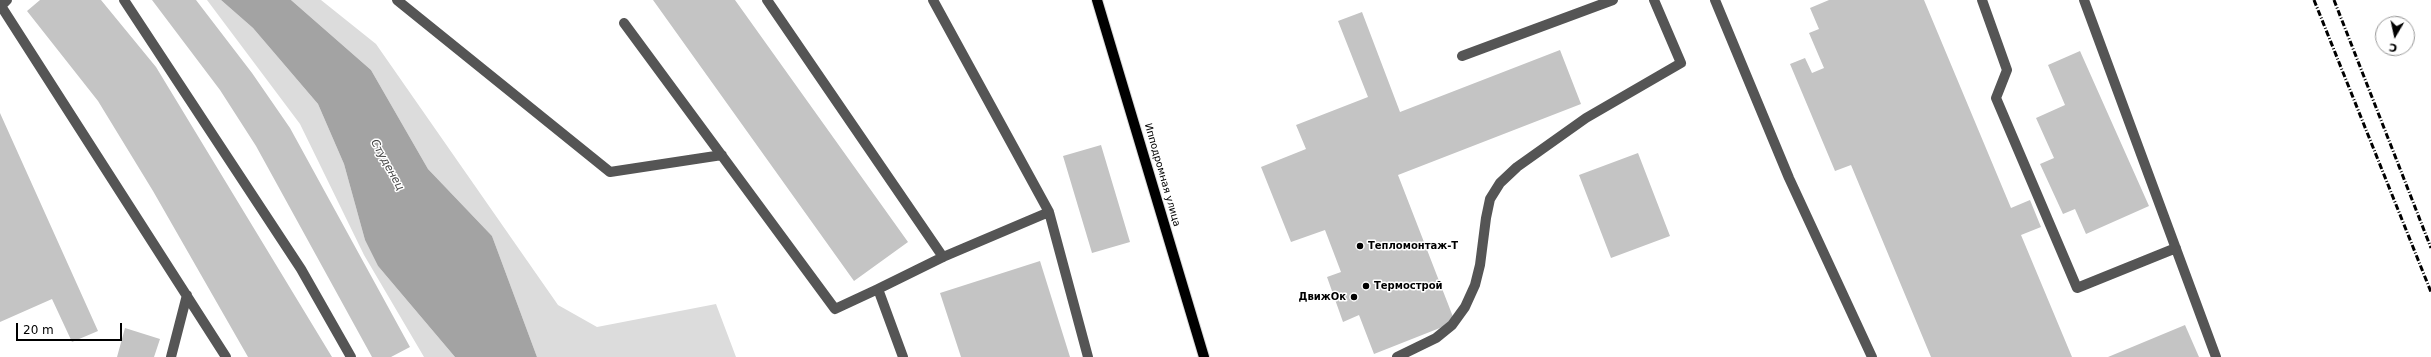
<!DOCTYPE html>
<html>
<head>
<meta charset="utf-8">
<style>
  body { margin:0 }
  #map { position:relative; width:2431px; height:357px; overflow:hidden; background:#fff; font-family:"DejaVu Sans",sans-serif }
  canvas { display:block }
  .north { position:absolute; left:2375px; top:16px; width:40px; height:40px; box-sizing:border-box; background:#fff; border:1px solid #999; border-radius:50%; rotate:189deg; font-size:11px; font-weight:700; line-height:16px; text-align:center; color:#000 }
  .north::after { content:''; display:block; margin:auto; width:14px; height:18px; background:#000; clip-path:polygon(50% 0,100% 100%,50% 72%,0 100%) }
  .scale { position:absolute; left:16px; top:323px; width:106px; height:18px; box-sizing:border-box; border:2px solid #000; border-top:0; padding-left:5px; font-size:12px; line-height:14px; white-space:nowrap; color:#000; -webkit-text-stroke:3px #fff; paint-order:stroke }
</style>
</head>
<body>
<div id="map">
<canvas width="2431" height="357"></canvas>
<div class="north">С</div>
<div class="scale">20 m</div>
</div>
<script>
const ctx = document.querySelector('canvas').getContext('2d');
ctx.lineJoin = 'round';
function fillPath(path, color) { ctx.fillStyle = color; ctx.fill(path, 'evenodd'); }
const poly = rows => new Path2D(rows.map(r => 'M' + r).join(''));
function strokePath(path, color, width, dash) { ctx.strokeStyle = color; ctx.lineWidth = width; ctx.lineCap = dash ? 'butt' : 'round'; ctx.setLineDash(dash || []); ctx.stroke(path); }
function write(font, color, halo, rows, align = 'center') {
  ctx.font = font + ' "DejaVu Sans",sans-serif'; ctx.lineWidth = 3; ctx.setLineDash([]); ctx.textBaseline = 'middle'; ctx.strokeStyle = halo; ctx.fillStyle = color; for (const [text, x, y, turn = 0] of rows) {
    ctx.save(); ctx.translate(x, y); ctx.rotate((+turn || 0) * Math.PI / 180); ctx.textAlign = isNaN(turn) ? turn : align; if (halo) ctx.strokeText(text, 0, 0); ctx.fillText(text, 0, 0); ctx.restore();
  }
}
const green = poly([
  [207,0,221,0,253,28,318,104,344,164,365,240,378,266,455,357,424,357,364,255,300,124],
  [291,0,321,0,376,44,558,305,597,327,716,304,736,357,537,357,492,236,428,169,371,70]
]);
const water = poly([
  [221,0,291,0,371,70,428,169,492,236,537,357,455,357,378,266,365,240,344,164,318,104,253,28]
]);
const building = poly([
  [40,0,101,0,156,67,332,357,248,357,153,191,98,101,27,11],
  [152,0,196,0,252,73,290,128,410,347,391,357,372,357,256,146,220,90],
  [653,0,735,0,908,242,854,281],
  [1829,0,1924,0,2011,208,2030,200,2041,227,2021,235,2072,357,1931,357,1851,165,1835,171,1790,64,1805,58,1812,73,1824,68,1809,33,1819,29,1810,8],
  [1362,12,1400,112,1560,50,1581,104,1398,175,1455,322,1374,354,1359,315,1343,322,1327,277,1341,272,1325,230,1291,242,1261,167,1306,149,1296,125,1368,97,1338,21],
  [2080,51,2149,206,2086,234,2075,209,2063,214,2040,164,2054,158,2036,118,2065,105,2048,65],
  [0,113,98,331,72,342,52,299,0,322],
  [1101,145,1130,242,1092,253,1063,156],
  [1638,153,1670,236,1611,258,1579,175],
  [1040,261,1070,357,961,357,940,293],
  [2185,325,2199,357,2108,357],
  [125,328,160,339,154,357,117,357]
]);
const minor = poly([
  [7,0,1,6,226,357],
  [124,0,301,269,351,357],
  [397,0,610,172,722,155],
  [767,0,943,257],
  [933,0,1049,212,1088,357],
  [1715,0,1789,178,1872,357],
  [1982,0,2007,70,1996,98,2077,288,2176,248],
  [2084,0,2216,357],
  [624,23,835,309,878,289],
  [1462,56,1613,0],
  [171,357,187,295],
  [903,357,878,289,943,257,1049,212],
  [1397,357,1436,338,1452,325,1465,307,1475,285,1480,265,1486,218,1490,199,1500,183,1517,167,1586,118,1681,63,1654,0]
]);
const major = poly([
  [1097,0,1204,357]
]);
const rail = poly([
  [2314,0,2431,292],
  [2334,0,2431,248]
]);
const markers = [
  [1360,246,4,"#000"],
  [1366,286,4,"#000"],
  [1354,297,4,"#000"]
];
const streetNames = [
  ["Ипподромная улица",1162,175,74]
];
const poiNames = [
  ["Тепломонтаж-Т",1368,246],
  ["Термострой",1374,286],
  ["ДвижОк",1346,297,"right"]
];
const waterNames = [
  ["Студенец",387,165,61]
];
fillPath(green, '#dcdcdc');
fillPath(water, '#a3a3a3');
fillPath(building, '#c4c4c4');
strokePath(major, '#dbdbdb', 12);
strokePath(minor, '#555', 10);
strokePath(major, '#000', 10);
strokePath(rail, '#000', 3, [6, 2, 1, 2]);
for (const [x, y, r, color] of markers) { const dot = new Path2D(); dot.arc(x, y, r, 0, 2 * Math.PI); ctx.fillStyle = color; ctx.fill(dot); strokePath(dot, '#fff', 1.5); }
write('10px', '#000', '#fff', streetNames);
write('bold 10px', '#000', '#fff', poiNames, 'left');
write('italic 11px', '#444', '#fff', waterNames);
</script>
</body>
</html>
